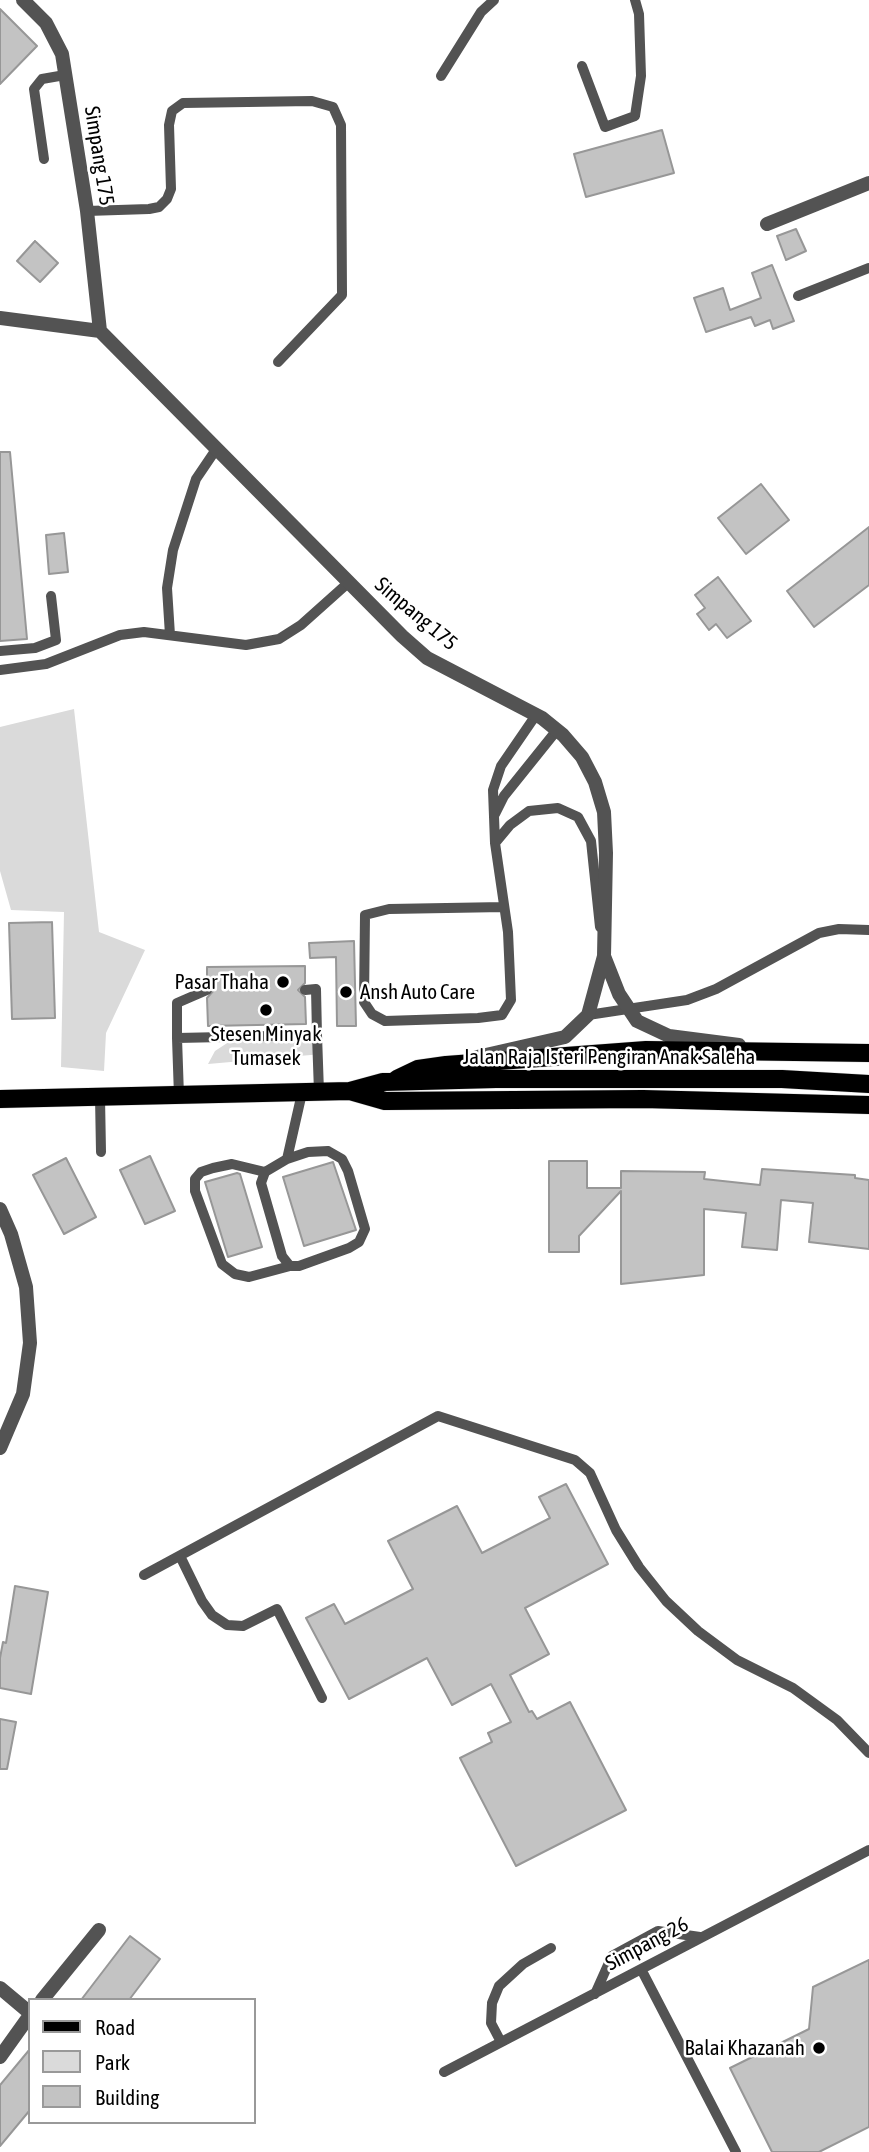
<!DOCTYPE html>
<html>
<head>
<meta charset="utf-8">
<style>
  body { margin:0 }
  #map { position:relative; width:869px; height:2152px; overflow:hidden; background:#fff; font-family:"Asap Condensed",sans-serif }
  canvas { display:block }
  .legend { position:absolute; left:28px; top:1998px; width:228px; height:126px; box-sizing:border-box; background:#fff; border:2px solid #999; margin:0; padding:9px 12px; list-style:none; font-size:21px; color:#000 }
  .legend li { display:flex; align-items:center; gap:14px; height:35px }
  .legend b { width:35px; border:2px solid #999 }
</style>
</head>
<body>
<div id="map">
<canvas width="869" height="2152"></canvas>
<ul class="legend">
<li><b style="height:9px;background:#000"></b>Road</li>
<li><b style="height:19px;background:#dadada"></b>Park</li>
<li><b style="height:19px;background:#c3c3c3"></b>Building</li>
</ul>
</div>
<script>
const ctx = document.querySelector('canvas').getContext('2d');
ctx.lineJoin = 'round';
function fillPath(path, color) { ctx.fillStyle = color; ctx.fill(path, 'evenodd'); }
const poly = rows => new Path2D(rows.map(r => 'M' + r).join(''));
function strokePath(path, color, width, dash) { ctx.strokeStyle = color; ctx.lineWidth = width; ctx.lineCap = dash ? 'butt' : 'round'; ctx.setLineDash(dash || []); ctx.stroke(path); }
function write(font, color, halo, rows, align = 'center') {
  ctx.font = font + ' "Asap Condensed",sans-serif'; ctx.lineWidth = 5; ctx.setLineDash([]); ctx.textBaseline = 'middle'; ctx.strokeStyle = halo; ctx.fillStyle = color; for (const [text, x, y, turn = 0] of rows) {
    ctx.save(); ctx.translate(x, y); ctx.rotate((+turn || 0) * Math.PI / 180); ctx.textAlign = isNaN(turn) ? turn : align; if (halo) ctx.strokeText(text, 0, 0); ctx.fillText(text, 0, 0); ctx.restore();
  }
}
const green = poly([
  [74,709,99,932,145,950,106,1033,104,1071,61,1067,64,912,11,910,0,871,0,727],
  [317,1031,322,1054,208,1064,215,1051,241,1034]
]);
const building = poly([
  [0,9,37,46,0,84,0,9],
  [662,130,674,173,586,197,574,154,662,130],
  [796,229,806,251,786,260,777,236,796,229],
  [35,241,58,263,40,282,17,261,35,241],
  [772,265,794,321,773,329,770,320,755,326,751,317,706,332,694,298,723,288,730,310,761,298,752,273,772,265],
  [0,452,10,452,27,639,0,641,0,452],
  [761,484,789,520,746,554,718,518,761,484],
  [869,527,869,585,814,627,787,591,869,527],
  [64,533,68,572,49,574,46,535,64,533],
  [718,577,751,621,727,638,716,624,709,630,697,614,705,608,695,595,718,577],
  [52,922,55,1018,12,1019,9,923,52,922],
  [354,941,356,1026,337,1026,336,957,310,958,309,943,354,941],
  [305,966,305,983,298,990,305,997,306,1024,208,1026,207,998,214,990,207,983,207,967,305,966],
  [150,1156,175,1211,145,1224,120,1170,150,1156],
  [66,1158,96,1217,64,1234,33,1175,66,1158],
  [549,1161,587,1161,587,1188,621,1188,621,1171,705,1172,704,1179,760,1185,762,1169,855,1175,855,1178,869,1180,869,1249,809,1242,813,1203,781,1200,777,1250,742,1247,746,1213,704,1209,704,1275,621,1284,621,1191,579,1236,579,1252,549,1252,549,1161],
  [333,1162,356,1230,304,1246,283,1177,333,1162],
  [237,1173,240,1174,262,1247,228,1257,205,1182,237,1173],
  [566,1484,608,1564,525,1608,549,1654,510,1675,529,1712,532,1711,537,1719,570,1702,626,1810,516,1866,460,1758,492,1742,488,1733,511,1722,491,1684,452,1705,427,1658,349,1699,306,1618,334,1604,345,1624,413,1589,388,1541,457,1506,482,1553,550,1518,539,1497,566,1484],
  [15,1586,48,1592,31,1694,0,1688,0,1658,3,1642,6,1643,15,1586],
  [0,1719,16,1722,7,1769,0,1769,0,1719],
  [130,1936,160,1959,129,2000,81,2000,130,1936],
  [869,1960,869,2127,819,2152,772,2152,730,2068,809,2029,813,1987,869,1960],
  [30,2049,30,2110,0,2146,0,2085,30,2049]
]);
const lane = poly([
  [582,66,605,127,635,116,641,76,639,14,635,0],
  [441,76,481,12,494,0],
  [44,159,34,89,42,79,65,75],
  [87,211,149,209,159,207,167,199,171,189,169,125,172,111,183,103,312,101,333,107,341,125,342,295,278,362],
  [798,296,869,268],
  [170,635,167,588,173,550,196,479,217,448],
  [0,651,35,648,56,640,51,596],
  [0,670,46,664,120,635,144,632,246,645,279,639,301,625,348,583],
  [495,814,504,796,557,730],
  [495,843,510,825,529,811,558,808,578,817,591,841,600,927],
  [504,907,389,909,365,915,364,1002,372,1014,385,1021,478,1018,502,1015,511,1000,508,932,495,843,493,790,501,766,536,715],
  [305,990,316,989,317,1035],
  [588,1015,687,1000,716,989,819,933,839,929,869,930],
  [177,1038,177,1003,207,990],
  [179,1096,177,1038,317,1035,319,1092],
  [100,1097,101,1152],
  [328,1151,342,1159,348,1171,365,1229,359,1242,349,1248,299,1266,290,1266,282,1256,261,1183,265,1172,287,1159,308,1152,328,1151],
  [287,1159,302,1093],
  [265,1172,232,1164,213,1168,201,1172,195,1179,195,1191,222,1264,235,1274,249,1277,290,1266],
  [180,1556,202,1601,212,1615,227,1625,243,1626,277,1609,322,1698],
  [144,1575,438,1416,575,1460,590,1473,616,1530,639,1567,666,1601,698,1631,737,1660,793,1688,837,1720,869,1753],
  [641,1969,736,2152],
  [595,1994,612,1956,658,1931,700,1937],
  [501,2042,491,2023,492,2003,499,1986,523,1964,551,1948],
  [444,2072,869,1850]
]);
const street = poly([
  [23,0,46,23,62,54,87,211,100,331],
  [767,224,869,183],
  [0,318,100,331,402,636,427,658,542,718,563,735,582,757,595,782,604,812,606,853,604,956,588,1015,565,1037,477,1057],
  [604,956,619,994,637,1021,669,1036,739,1045],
  [0,1209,11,1234,26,1287,30,1343,23,1394,0,1448],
  [0,1988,30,2013],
  [42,2000,99,1930],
  [0,2057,30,2015]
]);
const primary = poly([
  [397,1079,418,1069,446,1065,646,1050,869,1053],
  [350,1091,385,1101,643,1099,869,1105],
  [0,1099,350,1091,383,1082,496,1079,782,1079,869,1084]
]);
const markers = [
  [283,982,7,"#000"],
  [346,992,7,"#000"],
  [266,1010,7,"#000"],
  [819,2048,7,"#000"]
];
const streetNames = [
  ["Simpang 175",99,156,81],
  ["Simpang 175",416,614,40],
  ["Jalan Raja Isteri Pengiran Anak Saleha",609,1057],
  ["Simpang 26",647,1944,-28]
];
const poiNames = [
  ["Pasar Thaha",269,982],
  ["Ansh Auto Care",360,992,"left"],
  ["Stesen Minyak",266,1034,"center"],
  ["Tumasek",266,1058,"center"],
  ["Balai Khazanah",805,2048]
];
fillPath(green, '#dadada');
fillPath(building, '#c3c3c3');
strokePath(building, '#979797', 2);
strokePath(primary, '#dbdbdb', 19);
strokePath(lane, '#535353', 10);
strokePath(street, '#535353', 14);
strokePath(primary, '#000', 18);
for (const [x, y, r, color] of markers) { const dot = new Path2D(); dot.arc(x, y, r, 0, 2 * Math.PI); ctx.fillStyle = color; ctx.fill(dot); strokePath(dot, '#fff', 2.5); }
write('21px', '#000', '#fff', streetNames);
write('21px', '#000', '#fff', poiNames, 'right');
</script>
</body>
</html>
